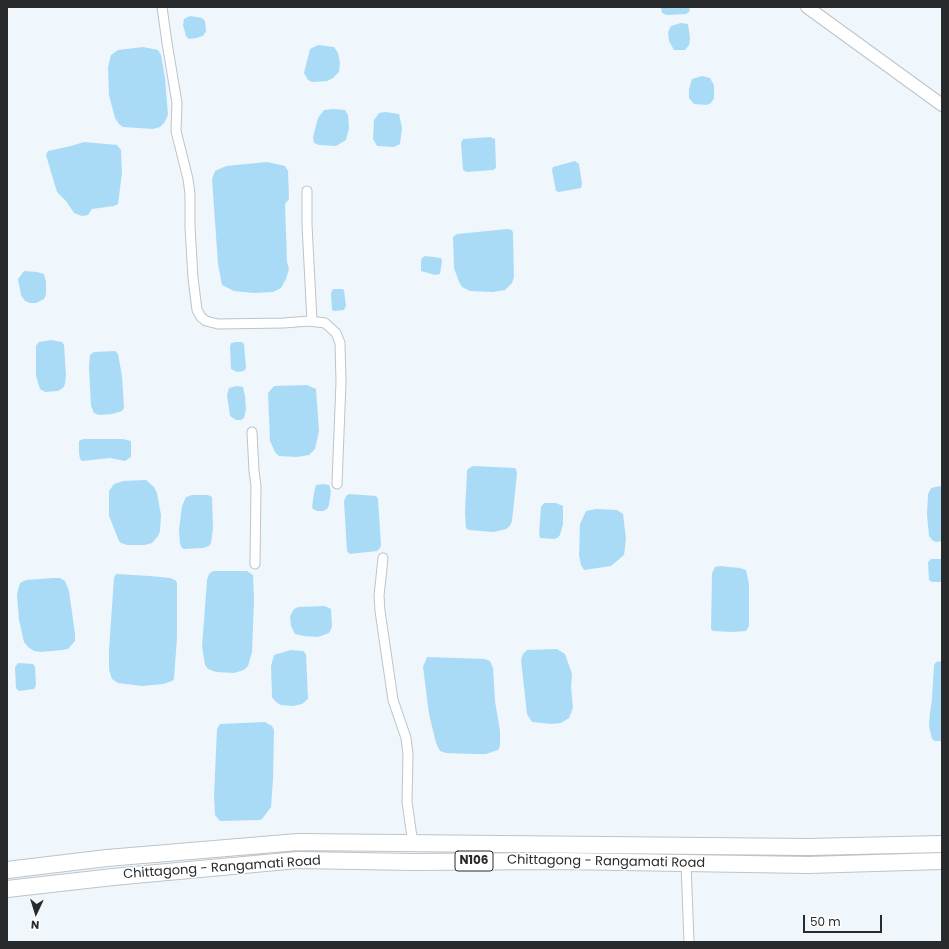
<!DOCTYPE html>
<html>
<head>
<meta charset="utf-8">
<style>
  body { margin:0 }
  #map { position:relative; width:949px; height:949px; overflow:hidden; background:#eff6fc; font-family:Poppins,sans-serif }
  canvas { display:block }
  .frame { position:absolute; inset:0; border:8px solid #282a2c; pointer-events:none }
  .north { position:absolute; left:16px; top:893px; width:40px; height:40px; -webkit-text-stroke:3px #fff; paint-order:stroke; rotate:184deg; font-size:11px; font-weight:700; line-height:16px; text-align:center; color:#282a2c }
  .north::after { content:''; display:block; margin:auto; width:14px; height:18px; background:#282a2c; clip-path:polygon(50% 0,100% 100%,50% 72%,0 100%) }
  .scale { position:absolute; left:803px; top:915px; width:79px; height:18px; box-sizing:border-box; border:2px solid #282a2c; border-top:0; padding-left:5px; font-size:12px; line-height:14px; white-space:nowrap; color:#282a2c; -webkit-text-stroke:3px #fff; paint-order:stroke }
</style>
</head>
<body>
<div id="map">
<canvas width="949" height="949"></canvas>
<div class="frame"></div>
<div class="north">N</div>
<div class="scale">50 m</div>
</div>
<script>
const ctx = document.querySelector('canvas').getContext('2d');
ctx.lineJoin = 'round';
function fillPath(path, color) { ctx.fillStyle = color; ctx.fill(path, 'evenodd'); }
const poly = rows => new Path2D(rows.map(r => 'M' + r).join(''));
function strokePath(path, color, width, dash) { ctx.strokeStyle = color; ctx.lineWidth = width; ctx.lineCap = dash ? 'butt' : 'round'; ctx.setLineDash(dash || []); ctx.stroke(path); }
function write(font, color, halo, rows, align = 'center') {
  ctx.font = font + ' Poppins,sans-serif'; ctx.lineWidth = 3; ctx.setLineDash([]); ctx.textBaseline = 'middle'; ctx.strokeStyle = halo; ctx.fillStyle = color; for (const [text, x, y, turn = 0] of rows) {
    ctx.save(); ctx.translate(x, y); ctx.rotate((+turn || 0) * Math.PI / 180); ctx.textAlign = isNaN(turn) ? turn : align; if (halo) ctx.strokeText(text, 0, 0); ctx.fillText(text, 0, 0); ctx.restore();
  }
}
const water = poly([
  [661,7,689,7,690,11,686,14,667,15,662,13],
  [190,16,202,18,205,21,206,31,203,36,196,38,189,39,186,36,183,25,184,19],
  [681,23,688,24,690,38,689,45,685,50,674,50,669,41,668,32,671,26],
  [318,45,334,47,338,53,340,63,339,72,333,78,327,81,312,82,308,80,304,73,310,49],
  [143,47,158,50,161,55,165,78,168,115,164,123,160,127,153,129,123,127,119,124,115,118,109,95,108,67,111,55,118,50],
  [702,76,710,78,714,85,714,98,711,103,707,105,694,104,689,98,689,89,692,79],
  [333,109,345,110,348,115,349,128,346,140,336,146,319,145,314,143,313,137,318,118,324,110],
  [386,112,399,114,402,128,400,144,394,147,377,146,373,139,374,120,379,113],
  [490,137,495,139,496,168,493,170,467,172,463,170,461,143,463,139],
  [84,142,117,145,121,150,122,173,118,204,114,206,92,209,88,215,82,216,74,213,66,201,57,192,46,155,48,151,71,146],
  [575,161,579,164,582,184,581,188,559,192,556,191,552,170,553,167],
  [267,162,285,166,288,171,289,199,285,204,287,262,289,269,286,279,281,288,273,292,253,293,234,291,222,285,218,264,212,179,215,171,226,166],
  [507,229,512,230,513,233,514,277,512,283,505,290,493,292,470,291,462,287,459,282,454,268,453,237,457,234],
  [425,256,441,258,442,261,440,274,435,275,421,271,421,262,422,258],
  [24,271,37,272,44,274,46,282,46,294,44,299,36,303,30,303,25,301,21,295,18,279],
  [333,289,342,289,344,290,346,306,344,310,334,311,332,310,331,293],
  [51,340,62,342,64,345,66,375,65,384,63,388,58,391,45,392,40,389,36,376,36,346,39,342],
  [236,342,242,342,244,344,246,368,244,371,237,372,231,369,230,347,231,343],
  [115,351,118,354,122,376,124,408,122,411,112,414,99,415,94,413,91,406,89,366,90,355,94,352],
  [307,385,316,389,319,431,315,449,309,455,297,457,279,456,275,452,270,441,268,393,274,386],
  [237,386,243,387,245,396,246,409,244,418,241,420,236,420,230,416,227,395,229,388],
  [83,439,123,439,131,441,131,457,125,461,110,458,82,461,80,459,79,453,79,441],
  [473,466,514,468,516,469,517,474,512,521,510,526,506,529,494,532,469,530,466,528,465,513,467,471,468,469],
  [146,480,154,487,157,493,161,515,160,531,158,536,152,543,145,545,127,545,121,543,119,541,109,516,109,491,114,484,123,481],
  [323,484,329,485,331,491,329,505,327,509,323,511,317,511,313,509,312,507,314,493,316,485],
  [940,486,942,487,942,541,936,542,932,540,929,536,927,515,928,494,931,488],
  [349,494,376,496,378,499,381,545,380,548,377,551,350,554,347,551,344,501,346,496],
  [192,495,208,495,212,497,213,528,211,543,209,546,203,548,184,549,182,548,180,544,179,530,182,506,186,497],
  [544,503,556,503,563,506,563,524,560,535,557,538,554,539,540,538,539,534,541,507],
  [596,509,617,510,623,514,626,539,624,555,611,566,584,570,581,565,579,555,580,524,586,511],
  [931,559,942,559,942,582,932,582,929,580,928,562],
  [720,566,740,568,746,570,749,584,749,626,746,631,733,632,713,631,711,629,712,573,715,567],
  [213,571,247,571,253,575,254,600,252,652,248,666,244,670,234,673,216,672,208,669,205,665,202,646,204,621,207,580,209,574],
  [116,574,150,576,170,578,175,580,177,583,177,638,174,679,172,681,163,684,142,686,118,683,112,679,109,670,109,650,114,578],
  [53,578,60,578,65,581,69,591,75,634,75,641,68,649,62,650,41,652,34,651,28,647,24,642,19,620,17,594,20,583,26,580],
  [325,606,331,609,332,627,329,633,318,637,304,636,295,634,291,626,290,616,294,609,298,607],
  [557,649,565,654,572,674,571,687,573,708,569,718,561,723,551,724,532,722,527,714,521,660,523,654,527,650],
  [291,650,303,651,306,654,308,699,302,704,293,706,281,705,276,702,272,697,271,666,274,655],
  [427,657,485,659,490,661,493,668,495,701,500,731,500,746,498,750,486,754,472,754,446,753,440,751,436,743,429,714,423,667],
  [942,661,942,741,935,741,932,739,929,726,930,713,932,699,934,665,936,662],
  [18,663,33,664,35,667,36,685,34,689,19,691,16,688,15,667],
  [265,722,272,726,274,730,273,780,271,807,262,819,259,820,220,821,215,815,214,796,217,729,220,724]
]);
const minor = poly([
  [162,7,167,43,177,103,176,131,188,179,190,194,190,227,193,278,197,310,201,317,206,321,218,324,284,323,309,321,325,323,336,333,340,343,341,382,337,484],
  [307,191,307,225,312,321],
  [252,432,254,471,256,486,255,564],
  [383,558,379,596,380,611,393,700,406,738,408,754,407,802,413,844],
  [686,863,689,942]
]);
const tertiary = poly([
  [807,7,942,105]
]);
const trunk = poly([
  [7,870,107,858,298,842,808,847,942,844],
  [7,889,113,877,298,860,413,862,560,861,808,865,942,861]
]);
const shields = [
  [474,861,38]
];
const shieldNames = [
  ["N106",474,861]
];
const streetNames = [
  ["Chittagong - Rangamati Road",606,862,1],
  ["Chittagong - Rangamati Road",222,868,-4]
];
fillPath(water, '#a9dbf7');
strokePath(minor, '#bdc4c9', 11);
strokePath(tertiary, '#bdc4c9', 14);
strokePath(trunk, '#bdc4c9', 18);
strokePath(minor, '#fff', 9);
strokePath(tertiary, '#fff', 12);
strokePath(trunk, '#fff', 16);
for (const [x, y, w] of shields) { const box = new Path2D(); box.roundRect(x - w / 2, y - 10, w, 20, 3); ctx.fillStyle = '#fff'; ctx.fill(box); strokePath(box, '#282a2c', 1); }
write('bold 12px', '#282a2c', null, shieldNames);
write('13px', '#282a2c', '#fff', streetNames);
</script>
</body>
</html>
